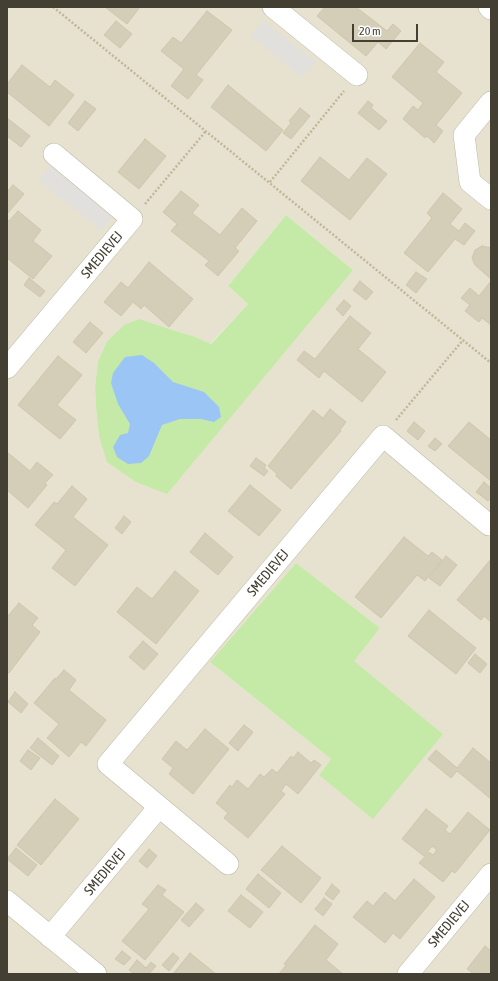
<!DOCTYPE html>
<html>
<head>
<meta charset="utf-8">
<style>
  body { margin:0 }
  #map { position:relative; width:498px; height:981px; overflow:hidden; background:#f2f0e3; font-family:"Asap Condensed",sans-serif }
  canvas { display:block }
  .frame { position:absolute; inset:0; border:8px solid #443f33; pointer-events:none }
  .scale { position:absolute; left:352px; top:24px; width:66px; height:18px; box-sizing:border-box; border:2px solid #443f33; border-top:0; padding-left:5px; font-size:12px; line-height:14px; white-space:nowrap; color:#443f33; -webkit-text-stroke:3px #fff; paint-order:stroke }
</style>
</head>
<body>
<div id="map">
<canvas width="498" height="981"></canvas>
<div class="frame"></div>
<div class="scale">20 m</div>
</div>
<script>
const ctx = document.querySelector('canvas').getContext('2d');
ctx.lineJoin = 'round';
function fillPath(path, color) { ctx.fillStyle = color; ctx.fill(path, 'evenodd'); }
const poly = rows => new Path2D(rows.map(r => 'M' + r).join(''));
function strokePath(path, color, width, dash) { ctx.strokeStyle = color; ctx.lineWidth = width; ctx.lineCap = dash ? 'butt' : 'round'; ctx.setLineDash(dash || []); ctx.stroke(path); }
function write(font, color, halo, rows, align = 'center') {
  ctx.font = font + ' "Asap Condensed",sans-serif'; ctx.lineWidth = 4; ctx.setLineDash([]); ctx.textBaseline = 'middle'; ctx.strokeStyle = halo; ctx.fillStyle = color; for (const [text, x, y, turn = 0] of rows) {
    ctx.save(); ctx.translate(x, y); ctx.rotate((+turn || 0) * Math.PI / 180); ctx.textAlign = isNaN(turn) ? turn : align; if (halo) ctx.strokeText(text, 0, 0); ctx.fillText(text, 0, 0); ctx.restore();
  }
}
const residential = poly([
  [7,7,491,7,491,974,7,974],
  [286,215,353,270,99,436,96,408,95,387,98,361,107,341,124,325,169,329,193,336,210,344,248,304,228,286],
  [296,563,380,628,353,661,443,734,319,775,331,759,210,662]
]);
const green = poly([
  [286,215,353,270,167,494,136,482,107,462,99,436,96,408,95,387,98,361,107,341,124,325,139,319,169,329,193,336,211,344,248,304,228,286],
  [296,563,380,628,354,661,443,734,373,819,319,775,331,759,210,662]
]);
const parking = poly([
  [263,21,316,61,302,77,250,35],
  [53,162,116,213,101,230,39,181]
]);
const water = poly([
  [142,355,154,363,173,382,204,392,219,407,221,417,214,422,201,419,180,419,162,425,149,456,141,463,128,464,117,457,113,447,120,435,128,433,130,424,118,404,111,383,113,373,125,357]
]);
const building = poly([
  [105,7,140,7,127,24,105,7],
  [325,7,356,7,387,31,393,24,401,31,386,49,378,42,366,56,317,16,325,7],
  [207,11,232,30,196,75,203,80,188,99,171,86,184,69,161,51,173,37,181,43,207,11],
  [116,21,132,34,120,48,104,35,116,21],
  [420,43,444,62,436,72,462,93,436,125,443,131,434,143,427,136,425,138,403,119,413,106,418,110,423,103,392,77,420,43],
  [22,65,50,87,55,80,74,95,49,126,7,92,7,84,22,65],
  [228,85,283,130,266,151,211,107,228,85],
  [85,101,96,109,78,131,68,123,85,101],
  [368,101,373,105,371,108,387,121,379,130,358,113,368,101],
  [300,108,310,116,291,139,283,133,291,123,289,121,300,108],
  [7,118,30,136,21,147,7,136,7,118],
  [145,139,166,156,139,189,118,172,145,139],
  [320,157,349,180,367,158,387,174,350,220,301,181,320,157],
  [13,185,24,194,7,214,7,192,13,185],
  [181,191,199,205,192,213,220,235,242,208,257,221,235,248,239,251,218,276,205,265,209,261,171,231,177,224,163,212,181,191],
  [443,193,462,209,450,224,459,231,465,223,475,231,464,245,455,239,428,272,404,253,432,218,427,213,443,193],
  [18,211,41,230,33,241,52,256,33,279,7,258,7,220,9,221,18,211],
  [482,246,491,248,491,279,475,265,472,258,475,250,482,246],
  [149,262,193,299,169,327,144,305,141,309,133,302,121,316,104,302,121,282,128,288,149,262],
  [416,272,427,279,416,293,406,285,416,272],
  [29,278,45,291,40,297,24,285,29,278],
  [360,281,373,292,366,300,353,290,360,281],
  [491,281,491,325,482,318,479,322,465,311,470,305,461,298,470,288,479,296,491,281],
  [344,300,351,306,343,316,336,309,344,300],
  [350,316,371,333,358,349,386,372,362,402,324,371,319,378,297,360,304,351,315,359,350,316],
  [90,322,103,333,86,353,73,342,90,322],
  [58,356,82,375,57,405,76,420,60,439,18,405,58,356],
  [330,409,346,422,340,430,341,431,291,489,276,476,277,474,268,466,313,410,323,418,330,409],
  [414,422,425,431,418,440,407,431,414,422],
  [469,422,491,440,491,481,448,446,469,422],
  [435,438,442,444,435,451,428,446,435,438],
  [7,452,30,471,37,462,53,475,45,483,47,485,28,508,7,490,7,452],
  [256,458,266,465,264,468,268,471,264,476,250,466,256,458],
  [484,482,491,488,491,498,488,501,476,492,484,482],
  [250,485,281,510,259,536,228,511,250,485],
  [72,486,87,499,73,517,108,545,75,586,52,568,66,550,35,525,54,502,57,504,72,486],
  [124,516,131,522,122,534,115,528,124,516],
  [205,533,233,557,218,575,190,552,205,533],
  [404,537,428,556,432,552,442,560,425,581,417,575,381,618,355,597,404,537],
  [446,556,457,565,440,586,429,578,446,556],
  [491,559,491,622,484,616,481,620,457,600,491,559],
  [175,571,199,591,156,644,117,612,137,587,152,599,175,571],
  [19,603,38,618,32,625,40,632,9,673,7,672,7,617,19,603],
  [429,610,476,648,456,674,408,636,429,610],
  [143,641,158,654,144,670,129,657,143,641],
  [475,654,487,664,480,673,468,663,475,654],
  [64,670,76,680,69,690,106,720,86,746,81,742,69,757,47,738,59,724,34,703,55,678,56,679,64,670],
  [15,692,28,704,21,713,8,702,15,692],
  [244,725,253,732,238,751,229,743,244,725],
  [205,729,229,749,193,794,169,774,173,768,162,759,176,741,187,750,205,729],
  [38,738,59,756,52,765,30,748,38,738],
  [473,748,491,763,491,799,457,771,451,778,428,759,436,750,457,768,473,748],
  [28,750,40,758,31,770,20,761,28,750],
  [298,752,311,763,314,760,321,765,298,794,286,784,281,791,285,794,248,838,224,818,228,813,216,803,230,785,232,787,237,780,248,789,260,774,264,777,272,769,277,773,291,756,293,758,298,752],
  [55,799,79,819,41,865,17,845,55,799],
  [426,809,448,826,445,830,450,834,468,812,490,830,455,873,452,871,443,882,419,863,429,852,433,855,437,850,432,846,424,856,402,839,426,809],
  [282,846,321,878,301,903,261,870,282,846],
  [16,848,37,865,28,876,7,859,16,848],
  [149,849,157,856,147,868,139,861,149,849],
  [258,874,281,893,269,908,246,889,258,874],
  [414,879,435,897,400,939,393,933,385,943,353,917,367,901,373,906,385,892,395,901,414,879],
  [332,884,340,891,333,900,325,894,332,884],
  [158,885,166,890,162,895,184,912,145,960,122,941,149,909,142,904,158,885],
  [241,895,263,912,250,928,228,911,241,895],
  [324,898,332,904,323,916,315,909,324,898],
  [196,903,204,910,189,927,181,920,196,903],
  [315,925,338,944,326,960,343,974,279,974,286,965,284,964,315,925],
  [485,946,491,951,491,974,474,974,467,969,485,946],
  [122,951,131,958,124,965,115,959,122,951],
  [173,953,179,958,169,971,162,965,173,953],
  [190,953,216,974,173,974,190,953],
  [137,960,146,968,151,962,156,966,149,974,134,974,129,970,137,960]
]);
const path = poly([
  [53,7,491,363],
  [270,182,344,91],
  [145,204,206,131],
  [396,420,463,340]
]);
const minor = poly([
  [273,7,357,75],
  [489,7,491,9],
  [491,102,464,135,470,182,491,199],
  [7,368,132,219,54,154],
  [228,864,108,764,383,436,489,525],
  [7,901,96,974],
  [50,937,159,807],
  [408,974,491,874]
]);
const streetNames = [
  ["SMEDIEVEJ",102,255,-50],
  ["SMEDIEVEJ",268,573,-50],
  ["SMEDIEVEJ",105,872,-50],
  ["SMEDIEVEJ",449,924,-50]
];
fillPath(residential, '#e7e2d0');
fillPath(green, '#c5eaa8');
fillPath(parking, '#e2e0dc');
fillPath(water, '#9ac5f4');
fillPath(building, '#d4cdb8');
strokePath(building, '#d0c6aa', 1);
strokePath(minor, '#beb8a5', 22);
strokePath(path, '#c1b695', 2.5, [2, 2]);
strokePath(minor, '#fff', 21);
write('14px', '#443f33', '#fff', streetNames);
</script>
</body>
</html>
